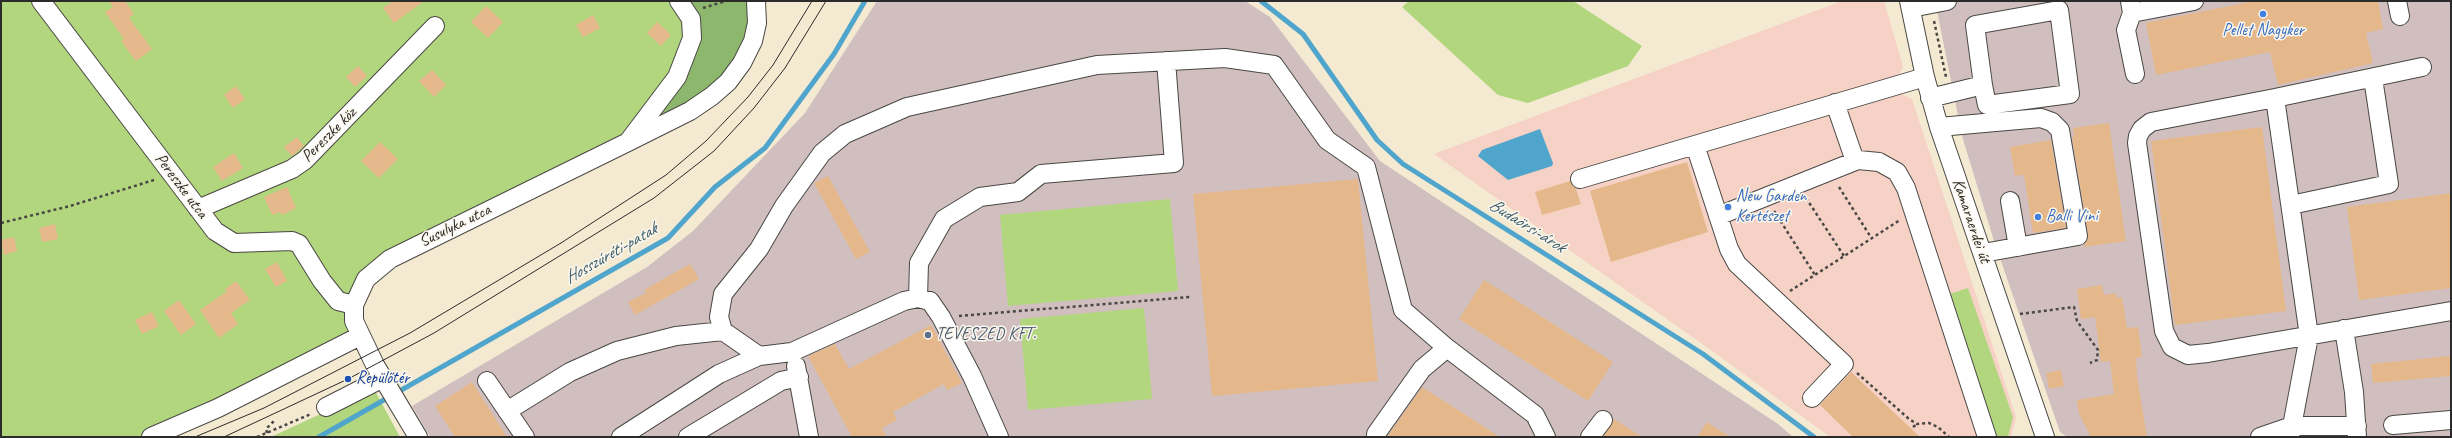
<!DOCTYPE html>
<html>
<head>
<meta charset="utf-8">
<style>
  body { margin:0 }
  #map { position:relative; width:2452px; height:438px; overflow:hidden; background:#f4ead2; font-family:Caveat,sans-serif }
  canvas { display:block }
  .frame { position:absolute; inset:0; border:2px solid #2b2b2b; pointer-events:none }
</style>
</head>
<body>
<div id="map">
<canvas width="2452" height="438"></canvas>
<div class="frame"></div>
</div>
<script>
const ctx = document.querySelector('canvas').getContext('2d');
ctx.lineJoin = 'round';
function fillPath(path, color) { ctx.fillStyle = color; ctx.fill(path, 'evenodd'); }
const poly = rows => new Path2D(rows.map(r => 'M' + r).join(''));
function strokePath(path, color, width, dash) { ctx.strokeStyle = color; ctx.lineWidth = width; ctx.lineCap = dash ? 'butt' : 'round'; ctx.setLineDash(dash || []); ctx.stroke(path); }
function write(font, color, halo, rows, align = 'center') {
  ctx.font = font + ' Caveat,sans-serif'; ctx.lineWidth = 3; ctx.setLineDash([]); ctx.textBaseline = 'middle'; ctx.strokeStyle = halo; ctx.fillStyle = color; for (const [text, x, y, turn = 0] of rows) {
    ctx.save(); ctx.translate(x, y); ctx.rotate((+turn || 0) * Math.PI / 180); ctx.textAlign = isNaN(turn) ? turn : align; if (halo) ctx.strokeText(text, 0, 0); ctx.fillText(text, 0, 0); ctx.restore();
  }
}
const built = poly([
  [1842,1,1884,1,1903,67,1897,78,1897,92,1912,99,2016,417,2011,437,1830,437,1726,361,1434,154]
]);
const industrial = poly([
  [877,1,1245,1,1270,17,1380,161,1778,424,1793,437,430,437,412,406,647,267,693,231,805,113],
  [1935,1,2451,1,2451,437,2067,437,2060,432,1994,241,1962,136]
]);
const green = poly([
  [1,1,679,1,692,38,634,131,366,279,360,336,151,437,1,437],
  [1409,1,1573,1,1642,46,1628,66,1528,103,1498,95,1402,7],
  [1170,199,1178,291,1008,306,1000,215],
  [1968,288,2013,417,2008,437,1993,437,1947,295],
  [1144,308,1152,399,1028,410,1020,319],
  [374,389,400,437,271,437]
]);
const forest = poly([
  [679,1,751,1,746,47,702,99,634,131,692,38]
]);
const water = poly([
  [1540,129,1553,163,1552,166,1508,180,1478,156,1482,150]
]);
const stream = poly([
  [1261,1,1303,34,1377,140,1403,164,1703,354,1814,437],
  [319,437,668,238,715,187,765,148,834,54,865,1]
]);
const building = poly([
  [109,1,125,1,134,14,129,18,152,49,136,61,121,41,124,39,105,12,113,7],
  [393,1,424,1,394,23,383,8],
  [2254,1,2378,1,2383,29,2366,33,2373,63,2278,85,2270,52,2156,75,2146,23],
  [486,6,503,22,488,38,471,22],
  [593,15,600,28,583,37,576,25],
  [657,22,671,35,661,46,647,33],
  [358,66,367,76,355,87,346,77],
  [432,70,446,85,434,97,419,81],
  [236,86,245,99,233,108,224,95],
  [2109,123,2126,241,2084,247,2088,234,2072,137,2074,136,2073,128],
  [2262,127,2286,311,2175,325,2151,141],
  [297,137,304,146,292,156,284,147],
  [2051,140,2066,228,2033,233,2024,175,2015,176,2010,147],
  [380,142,398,159,379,178,361,161],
  [234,153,243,168,222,181,213,167],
  [1687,162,1708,232,1611,262,1590,191],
  [828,176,870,252,856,259,814,183],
  [1358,179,1378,381,1212,396,1193,194],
  [1570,181,1576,189,1581,204,1542,215,1535,192],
  [287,187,296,208,282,215,280,212,272,215,264,197],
  [2451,193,2451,288,2359,300,2347,207],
  [55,224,58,239,42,242,39,228],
  [14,237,17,251,4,255,1,240],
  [277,262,287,281,276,287,265,269],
  [690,264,699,279,635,315,628,302,646,293,644,290],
  [1484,280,1613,362,1588,401,1459,319],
  [236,281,250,300,231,313,238,324,219,338,200,310,227,291,225,289],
  [2102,285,2104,295,2116,293,2117,298,2122,297,2127,328,2138,327,2142,357,2136,358,2137,376,2147,437,2091,437,2079,414,2077,400,2114,394,2110,361,2101,362,2095,317,2081,319,2077,289],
  [179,300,196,324,181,335,164,311],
  [152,312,159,326,142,334,135,320],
  [931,325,962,383,947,390,944,384,893,412,897,420,882,428,887,437,852,437,808,356,835,344,849,369],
  [2451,356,2451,376,2373,383,2371,364],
  [2061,370,2064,386,2049,389,2046,373],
  [1851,372,1920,437,1853,437,1820,405],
  [472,382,507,437,455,437,435,406],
  [1422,387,1500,437,1387,437],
  [1614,419,1642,437,1603,437],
  [1707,422,1730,437,1697,437]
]);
const path = poly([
  [703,8,726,1],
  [1934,21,1946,77],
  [1839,187,1872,239],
  [1806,198,1844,256],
  [1774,211,1815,275],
  [1,223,70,206,154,180],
  [1790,291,1900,220],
  [2020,314,2074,307,2077,321,2098,350,2097,360,2090,363],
  [959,316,1190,297],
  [1857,373,1909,419,1917,424,1929,423,1938,427,1949,437],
  [1913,427,1917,424],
  [267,433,266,429,274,421],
  [257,437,311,414]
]);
const minor = poly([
  [41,1,215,231,234,243,292,241,299,244,322,281,338,301,354,305],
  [1909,1,1925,77,1939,127,2045,437],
  [2130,1,2132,13,2194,1],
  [2397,1,2400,16],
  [1911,8,1947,1],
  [2132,13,2126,30,2135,74],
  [1930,98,1983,85,1987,105,2070,94,2059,10,1975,25,1983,85],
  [2275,98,2151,122,2142,129,2138,136,2137,143,2164,331,2172,347,2188,355,2208,353,2451,311],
  [1835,103,1855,161],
  [1939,127,2041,118,2052,122,2060,130,2078,236,1983,253],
  [628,142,677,77,692,38,691,19,679,1],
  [1695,145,1729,249,1737,264,1844,364,1812,398],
  [1580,179,1925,77],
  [2010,201,2018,247],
  [2291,205,2389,184,2373,78],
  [198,209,292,169,305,160,435,26],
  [1718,216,1858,160,1879,162,1897,172,1906,188,1987,437],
  [918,298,919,263,944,219,980,197,1018,192,1041,174,1174,163,1166,61],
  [2344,329,2354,392,2357,437],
  [759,356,723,331,719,317,723,294,759,249,784,206,822,153,845,134,907,107,1097,65,1225,58,1274,65,1327,140,1366,167,1403,310,1447,348,1535,415,1546,437],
  [796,366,809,437],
  [487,381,525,437],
  [326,407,383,378],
  [507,411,570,372,617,351,676,336,723,331],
  [2393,425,2451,420],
  [151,437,218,408,360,336],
  [418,437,375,365,354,321,354,305,366,279,390,259,628,142,690,111,712,96,728,82,742,63,753,41,757,23,756,1],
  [621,437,719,374,759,356,792,352,904,301,918,298,930,301,941,317,972,376,999,437],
  [688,437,781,381,799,377],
  [1376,437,1376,434,1422,369,1447,348],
  [1590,437,1603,420],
  [2260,437,2292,426,2357,426],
  [2290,437,2309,336,2275,98,2422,67]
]);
const tram = poly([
  [195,437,264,408,410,333,561,243,666,175,706,141,748,97,773,65,812,1],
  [224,437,348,379,434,333,654,198,714,151,754,108,785,68,826,1]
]);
const markers = [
  [2263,14,4,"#3f7fe0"],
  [1728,207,4,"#3f7fe0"],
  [2038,217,4,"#3f7fe0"],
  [928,335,4,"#5c6f8a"],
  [348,379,4,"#1a4fb4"]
];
const shopNames = [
  ["Pellet Nagyker",2263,31,"center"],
  ["New Garden",1736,197],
  ["Kertészet",1736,217],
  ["Balli Vini",2046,217]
];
const streetNames = [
  ["Pereszke köz",329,135,-45],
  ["Pereszke utca",181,186,53],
  ["Kamaraerdei út",1971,221,71],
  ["Susulyka utca",455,226,-26]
];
const serviceNames = [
  ["TEVESZED KFT.",936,335]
];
const transitNames = [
  ["Repülőtér",356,379]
];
const waterNames = [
  ["Budaörsi-árok",1527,226,32],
  ["Hosszúréti-patak",611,254,-30]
];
fillPath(built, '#f6d1c5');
fillPath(industrial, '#d1bfbf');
fillPath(green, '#b2d67e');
fillPath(forest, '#8db76d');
fillPath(water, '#50a5cc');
strokePath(stream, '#50a5cc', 5);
fillPath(building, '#e5b88b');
strokePath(minor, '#494844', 20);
strokePath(path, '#494844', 2.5, [3, 3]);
strokePath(minor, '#fff', 18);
strokePath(tram, '#2b2b2b', 1);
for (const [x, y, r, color] of markers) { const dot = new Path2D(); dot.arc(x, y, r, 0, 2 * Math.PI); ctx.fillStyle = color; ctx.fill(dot); strokePath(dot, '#fbf7ec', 1.5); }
write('17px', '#366cbe', '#fbf7ec', shopNames, 'left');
write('17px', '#2b2b2b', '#fbf7ec', streetNames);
write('17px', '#4e5e75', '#fbf7ec', serviceNames, 'left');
write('17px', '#164399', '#fbf7ec', transitNames, 'left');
write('italic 18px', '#3a5c6b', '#fbf7ec', waterNames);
</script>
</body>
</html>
